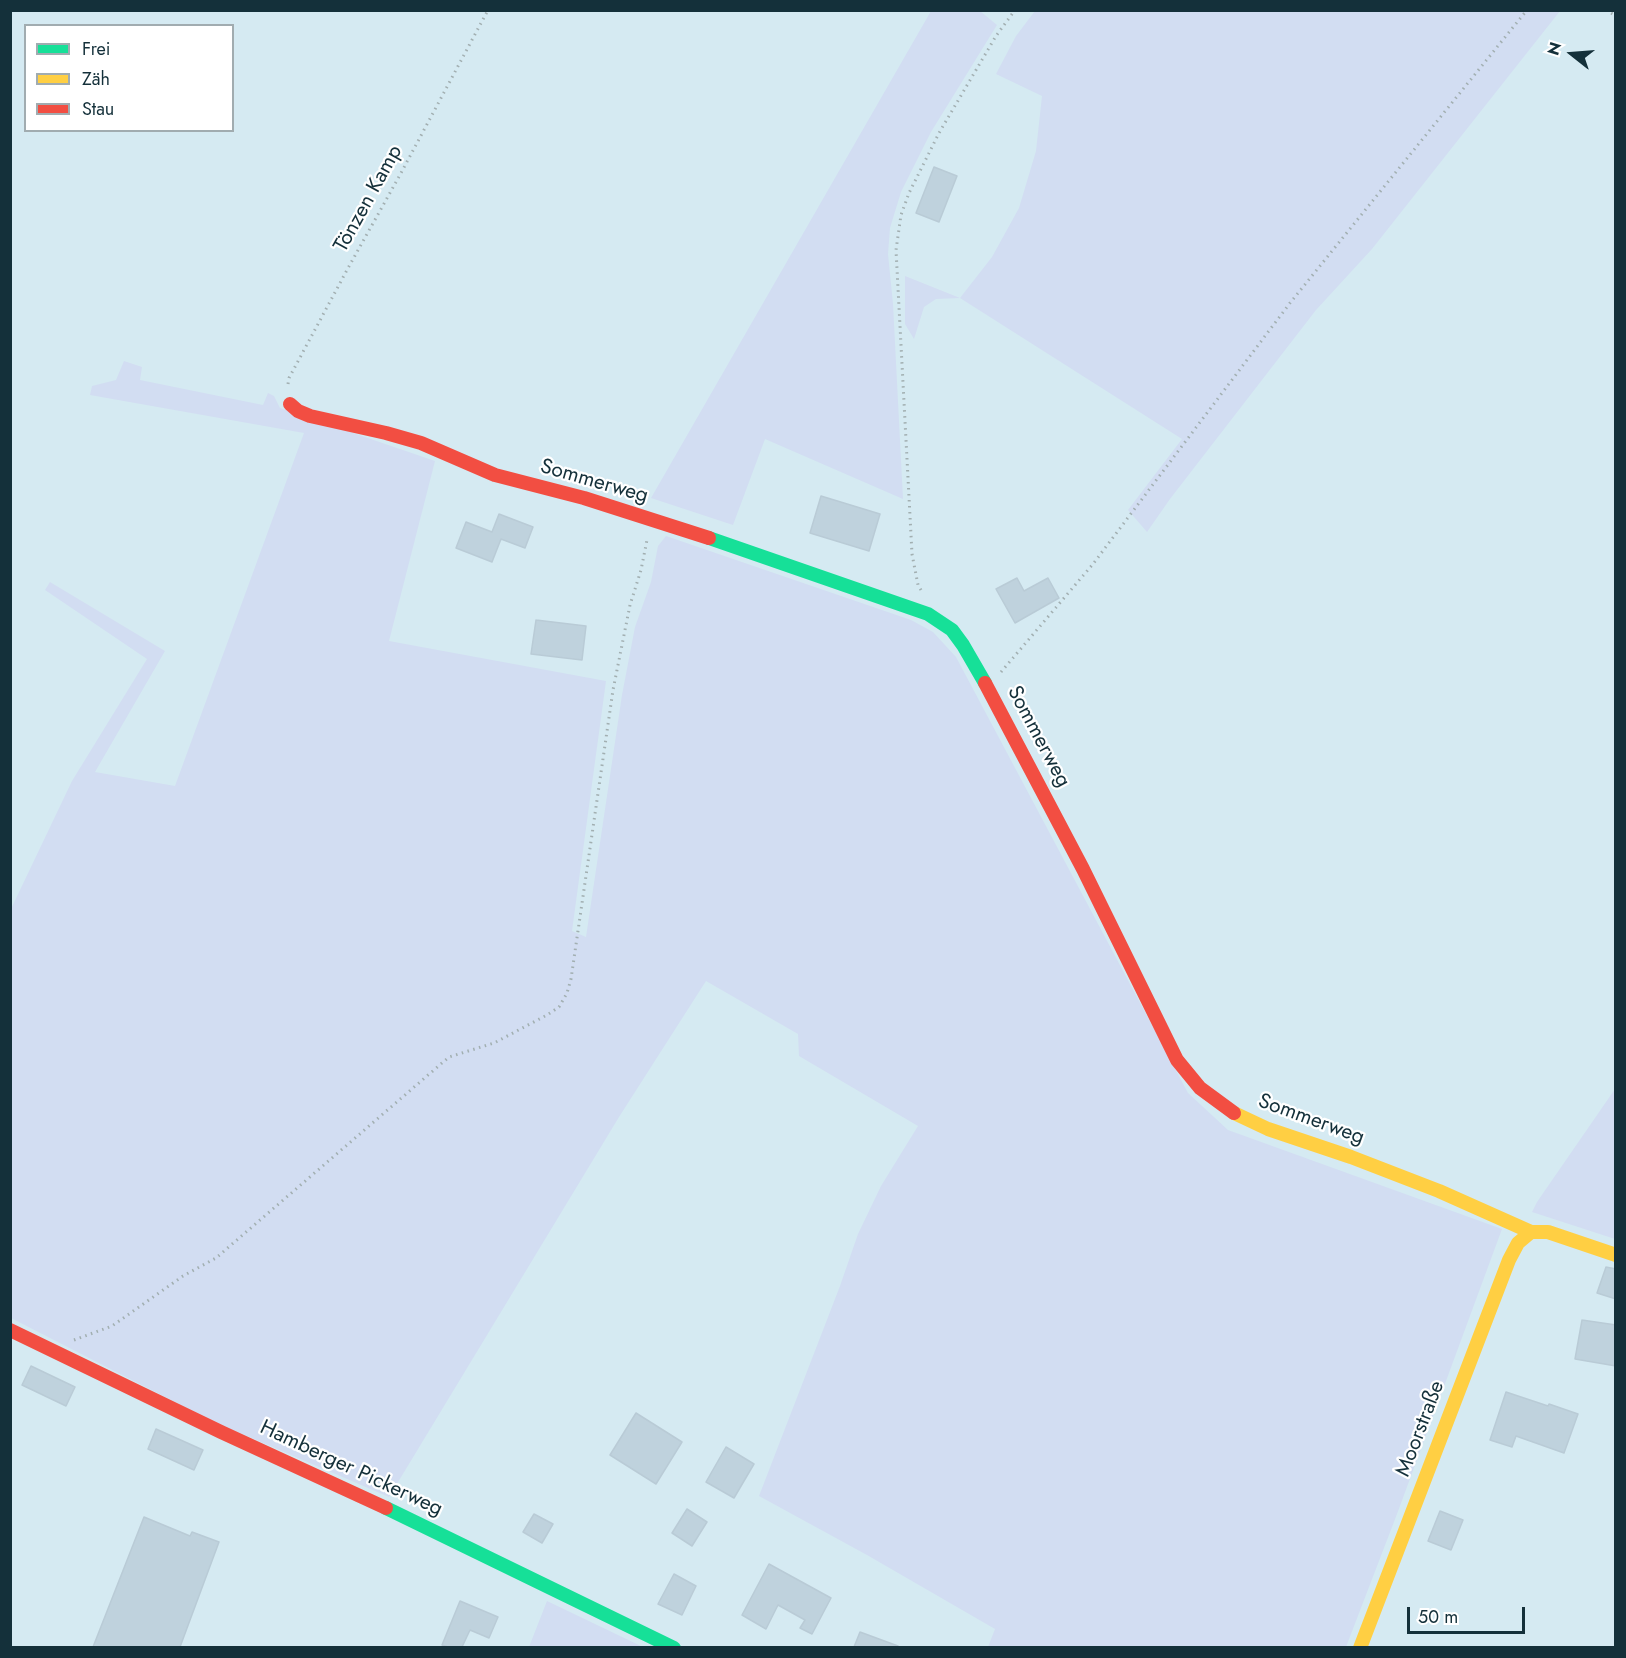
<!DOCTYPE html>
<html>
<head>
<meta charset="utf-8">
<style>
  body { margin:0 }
  #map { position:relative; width:1626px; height:1658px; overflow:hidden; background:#d5eaf2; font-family:Jost,sans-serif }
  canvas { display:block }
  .frame { position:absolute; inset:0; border:12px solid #14303a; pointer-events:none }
  .legend { position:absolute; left:24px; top:24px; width:210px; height:108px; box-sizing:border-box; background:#fff; border:2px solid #a1acb0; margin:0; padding:8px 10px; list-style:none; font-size:18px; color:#14303a }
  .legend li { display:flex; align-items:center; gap:12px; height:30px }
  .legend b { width:30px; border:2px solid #a1acb0 }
  .north { position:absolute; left:1542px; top:24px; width:60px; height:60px; -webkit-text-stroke:4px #fff; paint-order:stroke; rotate:287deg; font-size:16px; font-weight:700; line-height:24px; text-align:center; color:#14303a }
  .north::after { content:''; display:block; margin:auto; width:21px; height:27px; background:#14303a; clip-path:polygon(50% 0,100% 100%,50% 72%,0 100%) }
  .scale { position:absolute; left:1407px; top:1607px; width:118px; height:27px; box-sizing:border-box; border:3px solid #14303a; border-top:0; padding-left:8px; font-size:18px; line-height:21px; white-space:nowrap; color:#14303a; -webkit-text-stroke:4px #fff; paint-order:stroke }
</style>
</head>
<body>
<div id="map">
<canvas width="1626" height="1658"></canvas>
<div class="frame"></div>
<ul class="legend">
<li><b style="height:8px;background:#16e098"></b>Frei</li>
<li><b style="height:8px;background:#ffcf43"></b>Zäh</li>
<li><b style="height:8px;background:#f24e42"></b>Stau</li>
</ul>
<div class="north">N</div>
<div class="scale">50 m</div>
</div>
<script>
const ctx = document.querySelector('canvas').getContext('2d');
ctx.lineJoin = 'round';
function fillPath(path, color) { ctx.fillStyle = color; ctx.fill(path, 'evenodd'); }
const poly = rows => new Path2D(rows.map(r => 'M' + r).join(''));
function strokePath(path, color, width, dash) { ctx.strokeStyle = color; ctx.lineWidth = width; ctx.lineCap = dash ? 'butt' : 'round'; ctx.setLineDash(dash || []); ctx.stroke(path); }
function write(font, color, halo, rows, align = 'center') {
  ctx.font = font + ' Jost,sans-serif'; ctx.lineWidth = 4.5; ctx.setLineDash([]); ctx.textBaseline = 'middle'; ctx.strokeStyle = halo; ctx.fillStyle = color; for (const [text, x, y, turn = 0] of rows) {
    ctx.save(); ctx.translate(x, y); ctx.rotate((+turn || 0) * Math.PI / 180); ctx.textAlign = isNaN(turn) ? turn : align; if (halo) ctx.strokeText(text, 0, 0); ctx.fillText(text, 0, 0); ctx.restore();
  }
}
const green = poly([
  [931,11,980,11,997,25,931,132,901,192,890,228,888,254,893,304,903,499,765,439,733,525,651,498],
  [1035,11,1560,11,1372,249,1316,310,1170,499,1147,532,1128,510,1182,439,960,298,936,299,924,307,914,339,905,324,905,276,960,298,992,257,1019,208,1036,151,1042,96,996,74,1016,36],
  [124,361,142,367,140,380,263,405,268,393,274,396,280,408,435,461,389,641,606,681,572,931,586,937,622,695,635,627,651,582,658,546,666,536,911,620,933,632,956,657,1188,1093,1228,1130,1502,1229,1397,1514,1346,1647,988,1647,995,1629,867,1555,759,1496,840,1286,858,1234,881,1186,918,1126,799,1056,798,1034,706,981,619,1117,389,1497,212,1421,11,1318,10,911,72,781,147,659,45,590,50,582,165,651,95,772,175,786,304,433,90,395,92,386,116,380],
  [1615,1089,1615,1239,1532,1212,1537,1202],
  [547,1601,643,1647,529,1647]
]);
const building = poly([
  [934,167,957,176,939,222,916,213,934,167],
  [821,496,880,514,869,551,810,533,821,496],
  [499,514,533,527,525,548,501,539,492,562,456,548,466,522,492,532,499,514],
  [1017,578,1024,591,1048,578,1059,598,1015,623,996,589,1017,578],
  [536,620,586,626,582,660,531,654,536,620],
  [1606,1267,1616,1269,1616,1299,1597,1293,1606,1267],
  [1582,1320,1616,1325,1616,1366,1575,1359,1582,1320],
  [31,1366,75,1387,66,1406,22,1385,31,1366],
  [1506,1392,1548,1406,1549,1404,1578,1414,1564,1453,1516,1436,1512,1447,1490,1440,1506,1392],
  [636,1413,682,1442,656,1484,610,1455,636,1413],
  [156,1429,203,1450,194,1470,148,1449,156,1429],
  [726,1447,754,1464,734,1498,706,1482,726,1447],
  [687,1509,707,1522,692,1546,672,1533,687,1509],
  [1440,1511,1463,1520,1451,1550,1428,1541,1440,1511],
  [534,1514,553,1524,542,1543,523,1532,534,1514],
  [144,1517,190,1536,192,1532,219,1542,180,1647,93,1647,144,1517],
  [769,1564,831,1598,812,1634,800,1628,805,1620,778,1605,766,1629,742,1615,769,1564],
  [674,1574,696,1586,682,1615,658,1604,674,1574],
  [460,1601,498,1617,489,1638,470,1630,462,1647,448,1647,442,1645,460,1601],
  [860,1632,898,1646,897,1647,854,1647,860,1632]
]);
const path = poly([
  [1606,10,1616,16],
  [288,384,289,378,347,270,401,173,488,10],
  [921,590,918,585,912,554,896,250,901,215,909,193,939,133,996,36,1015,10],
  [1001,672,1093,564,1290,303,1527,10],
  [74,1340,112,1326,183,1276,216,1258,449,1057,494,1043,547,1015,559,1007,567,993,571,979,613,690,630,605,641,570,647,540]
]);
const fast = poly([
  [709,538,928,614,952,630,963,645,985,683],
  [386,1508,674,1648]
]);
const slow = poly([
  [1234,1113,1268,1129,1351,1157,1439,1191,1531,1232,1548,1232,1616,1255],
  [1360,1648,1509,1260,1518,1243,1531,1232]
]);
const jam = poly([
  [290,404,298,411,310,416,386,433,421,443,495,475,584,498,709,538],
  [985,683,1083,869,1177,1060,1200,1088,1234,1113],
  [10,1330,221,1432,386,1508]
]);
const streetNames = [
  ["Tönzen Kamp",369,199,-61],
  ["Sommerweg",594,482,16],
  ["Sommerweg",1038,737,62],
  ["Sommerweg",1311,1120,20],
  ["Moorstraße",1421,1429,-69],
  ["Hamberger Pickerweg",351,1469,25]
];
fillPath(green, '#d2ddf2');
fillPath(building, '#bfd2dd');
strokePath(building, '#b9cbd6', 1.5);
strokePath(path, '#a2afb1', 3, [1.5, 4.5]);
strokePath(fast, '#16e098', 14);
strokePath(slow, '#ffcf43', 14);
strokePath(jam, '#f24e42', 14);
write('21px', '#14303a', '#fff', streetNames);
</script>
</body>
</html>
